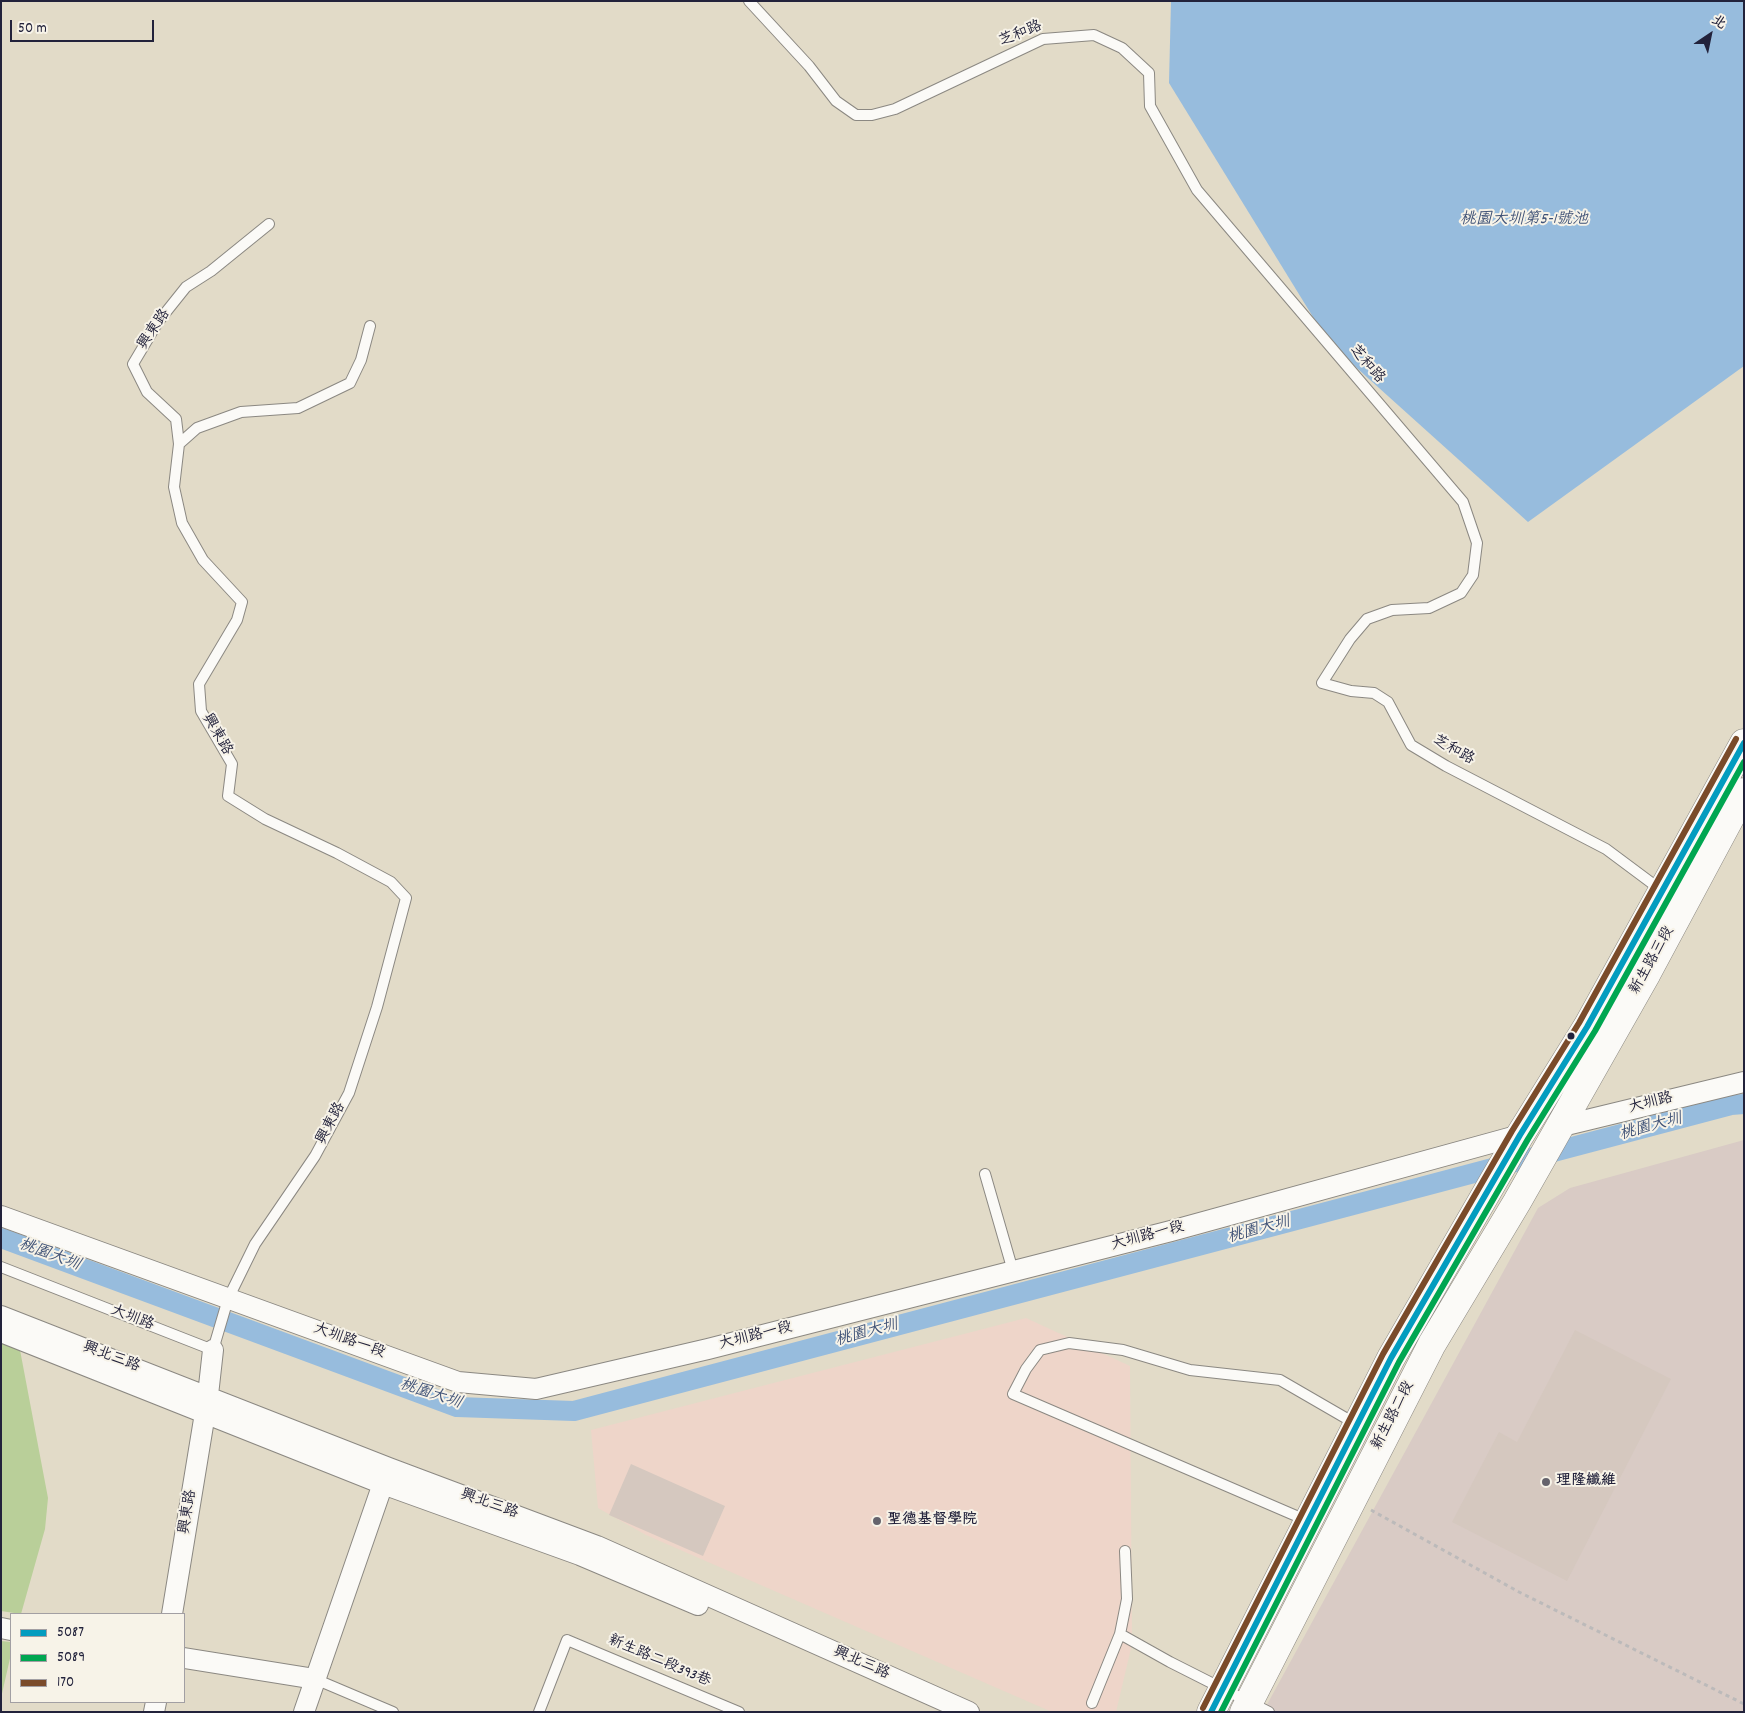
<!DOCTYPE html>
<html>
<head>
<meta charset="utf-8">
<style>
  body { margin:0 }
  #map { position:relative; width:1745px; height:1713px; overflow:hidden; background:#e2dbc8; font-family:Dekko,"LXGW WenKai TC",sans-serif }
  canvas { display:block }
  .frame { position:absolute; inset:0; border:2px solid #22223b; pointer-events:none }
  .legend { position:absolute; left:10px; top:1613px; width:175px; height:90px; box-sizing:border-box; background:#f7f3e8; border:1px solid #a29fa3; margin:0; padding:6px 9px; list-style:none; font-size:15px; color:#22223b }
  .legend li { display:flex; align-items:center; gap:10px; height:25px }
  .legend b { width:25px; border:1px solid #a29fa3 }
  .north { position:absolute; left:1685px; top:10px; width:50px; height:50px; -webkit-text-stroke:4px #f7f3e8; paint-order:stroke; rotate:34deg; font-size:14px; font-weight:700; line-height:20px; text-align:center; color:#22223b }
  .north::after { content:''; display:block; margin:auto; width:18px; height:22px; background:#22223b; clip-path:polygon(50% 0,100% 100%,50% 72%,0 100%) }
  .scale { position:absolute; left:10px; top:20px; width:144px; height:22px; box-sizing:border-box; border:2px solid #22223b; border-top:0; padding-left:6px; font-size:15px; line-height:18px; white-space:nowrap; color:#22223b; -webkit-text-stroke:4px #f7f3e8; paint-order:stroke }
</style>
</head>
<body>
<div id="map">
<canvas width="1745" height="1713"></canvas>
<div class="frame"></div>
<ul class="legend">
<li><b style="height:6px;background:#039cbf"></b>5087</li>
<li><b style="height:6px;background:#00a651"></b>5089</li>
<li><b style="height:6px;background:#7a4b2a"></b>170</li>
</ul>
<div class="north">北</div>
<div class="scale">50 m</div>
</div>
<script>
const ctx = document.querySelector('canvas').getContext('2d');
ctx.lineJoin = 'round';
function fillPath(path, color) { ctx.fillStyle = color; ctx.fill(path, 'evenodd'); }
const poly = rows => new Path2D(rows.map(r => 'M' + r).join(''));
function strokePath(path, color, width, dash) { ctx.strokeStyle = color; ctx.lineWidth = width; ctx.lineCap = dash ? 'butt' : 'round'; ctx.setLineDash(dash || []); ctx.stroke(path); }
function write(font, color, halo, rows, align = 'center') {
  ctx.font = font + ' Dekko,"LXGW WenKai TC",sans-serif'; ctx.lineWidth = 4; ctx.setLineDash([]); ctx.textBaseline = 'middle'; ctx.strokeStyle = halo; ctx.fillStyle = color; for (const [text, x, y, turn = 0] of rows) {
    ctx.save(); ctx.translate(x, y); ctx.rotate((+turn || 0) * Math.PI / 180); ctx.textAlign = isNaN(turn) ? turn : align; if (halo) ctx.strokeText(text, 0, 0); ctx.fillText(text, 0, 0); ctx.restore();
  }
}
const built = poly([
  [1026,1318,1130,1366,1132,1644,1116,1712,1052,1712,646,1535,598,1508,591,1430]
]);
const industrial = poly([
  [1744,1140,1744,1712,1263,1712,1538,1208,1570,1188]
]);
const green = poly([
  [1,1343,20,1350,48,1498,45,1529,21,1614,1,1611],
  [1,1641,11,1642,11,1654,1,1698]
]);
const water = poly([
  [1171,1,1744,1,1744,366,1528,522,1329,343,1169,83]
]);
const canal = poly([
  [1,1238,457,1407,574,1411,1731,1105,1744,1104]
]);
const building = poly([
  [1575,1330,1671,1379,1567,1581,1452,1522,1499,1432,1517,1442],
  [631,1464,725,1506,703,1556,609,1515]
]);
const path = poly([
  [1371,1510,1519,1592,1744,1704]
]);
const lane = poly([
  [749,1,809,66,836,101,856,115,872,115,895,109,1043,39,1094,35,1122,48,1149,73,1150,106,1197,190,1463,502,1477,543,1473,575,1461,593,1429,608,1392,610,1367,619,1350,639,1322,683,1351,691,1374,693,1388,702,1411,745,1446,766,1606,849,1661,890],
  [179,444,197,428,241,412,298,408,350,383,361,360,370,326],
  [985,1174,1013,1271],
  [1,1267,213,1350,228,1299,255,1244,315,1156,349,1093,377,1007,406,898,391,882,337,853,265,819,228,796,232,764,201,711,199,684,237,620,242,602,203,560,182,523,174,487,179,444,176,419,147,392,133,364,158,322,186,287,211,271,269,224],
  [1308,1521,1013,1394,1026,1369,1040,1350,1069,1343,1123,1350,1190,1370,1280,1380,1356,1424],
  [1125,1551,1127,1599,1120,1634,1170,1662,1269,1712],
  [315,1679,393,1712],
  [1092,1703,1120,1634],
  [539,1712,567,1640,739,1712]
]);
const street = poly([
  [1558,1127,1744,1082],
  [1,1216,458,1382,536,1389,708,1349,1171,1231,1520,1135],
  [1,1316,389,1468,597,1546,969,1712],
  [1,1332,383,1484,580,1555,698,1605],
  [172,1614,208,1395,213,1350],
  [1,1628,11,1630],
  [184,1658,315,1679],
  [154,1712,156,1702],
  [304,1712,387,1472]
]);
const secondary = poly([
  [1211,1712,1391,1358,1520,1135,1587,1027,1744,743],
  [1244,1712,1432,1344,1517,1202,1647,973,1744,792]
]);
const bus1 = poly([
  [1211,1712,1391,1358,1520,1135,1587,1027,1744,743]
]);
const bus2 = poly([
  [1221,1712,1399,1362,1528,1139,1595,1031,1744,762]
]);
const bus3 = poly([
  [1203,1708,1383,1354,1512,1131,1579,1023,1736,739]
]);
const markers = [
  [1571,1036,4.5,"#22223b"],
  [1546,1482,5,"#65636c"],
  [877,1521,5,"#65636c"]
];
const streetNames = [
  ["芝和路",1021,35,-22],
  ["興東路",155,330,-56],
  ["芝和路",1366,365,49],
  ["興東路",216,735,60],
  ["芝和路",1453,751,29],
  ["新生路三段",1653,961,-61],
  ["大圳路",1651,1104,-14],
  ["興東路",332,1124,-62],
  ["大圳路一段",1148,1237,-15],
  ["大圳路",132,1319,21],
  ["大圳路一段",756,1337,-14],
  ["大圳路一段",349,1342,20],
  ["興北三路",111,1358,21],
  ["新生路二段",1394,1416,-63],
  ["興北三路",489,1505,20],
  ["興東路",189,1512,-81],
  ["新生路二段393巷",659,1662,23],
  ["興北三路",861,1664,24]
];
const poiNames = [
  ["理隆纖維",1556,1482],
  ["聖德基督學院",887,1521]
];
const waterNames = [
  ["桃園大圳第5-1號池",1524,221],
  ["桃園大圳",1651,1128,-15],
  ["桃園大圳",1259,1231,-15],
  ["桃園大圳",49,1256,20],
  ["桃園大圳",867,1334,-15],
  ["桃園大圳",430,1395,18]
];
fillPath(built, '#eed5c9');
fillPath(industrial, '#d9cbc5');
fillPath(green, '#b9cf99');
fillPath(water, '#97bcdd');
strokePath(canal, '#97bcdd', 20);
fillPath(building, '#d5c8bf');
strokePath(lane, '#8b8882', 12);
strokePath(street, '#8b8882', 22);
strokePath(secondary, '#8b8882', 29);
strokePath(path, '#bcbaba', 3, [4, 4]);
strokePath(lane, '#fbfaf7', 10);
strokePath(street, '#fbfaf7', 20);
strokePath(secondary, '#fbfaf7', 28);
strokePath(bus1, '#039cbf', 6);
strokePath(bus2, '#00a651', 6);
strokePath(bus3, '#7a4b2a', 6);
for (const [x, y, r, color] of markers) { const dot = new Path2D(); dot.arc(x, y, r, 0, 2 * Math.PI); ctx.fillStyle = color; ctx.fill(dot); strokePath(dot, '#f7f3e8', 2); }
write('15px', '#22223b', '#f7f3e8', streetNames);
write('bold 15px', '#22223b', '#f7f3e8', poiNames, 'left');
write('italic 16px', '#405377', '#f7f3e8', waterNames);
</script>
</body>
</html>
